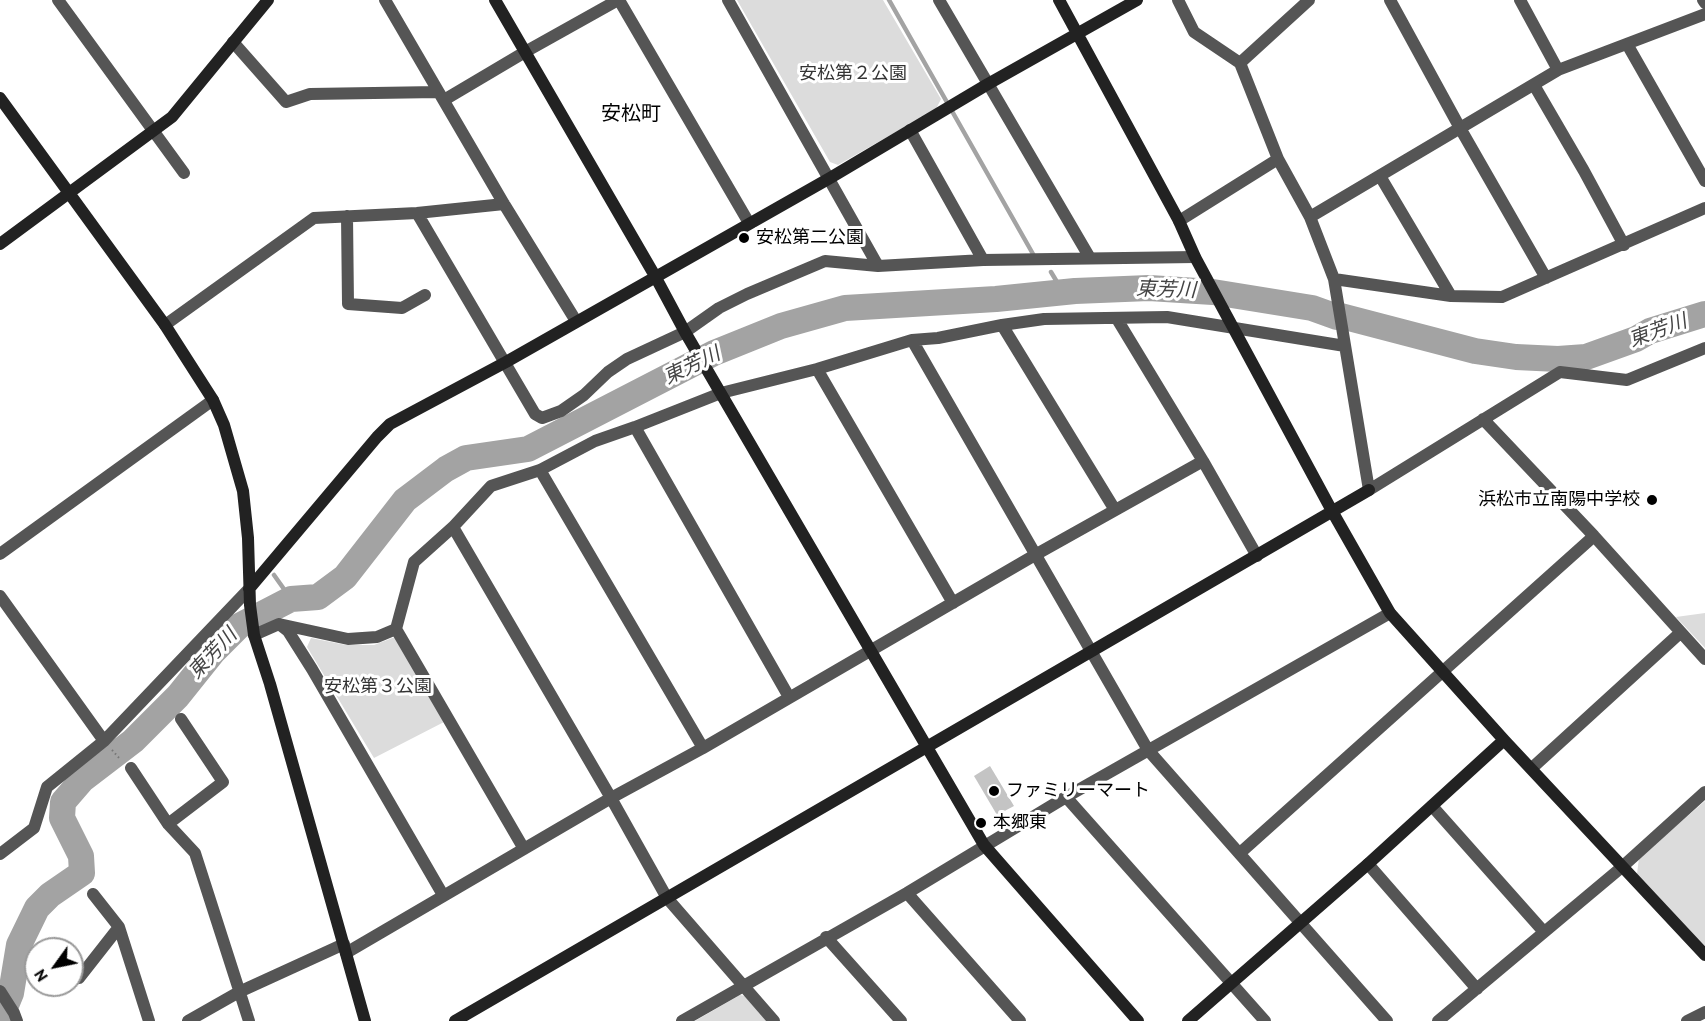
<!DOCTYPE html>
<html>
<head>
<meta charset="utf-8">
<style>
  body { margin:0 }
  #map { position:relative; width:1705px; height:1021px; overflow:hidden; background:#fff; font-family:"PT Sans",sans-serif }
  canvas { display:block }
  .north { position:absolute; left:24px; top:937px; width:60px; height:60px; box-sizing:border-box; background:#fff; border:2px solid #999; border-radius:50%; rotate:237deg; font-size:16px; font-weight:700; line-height:24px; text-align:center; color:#000 }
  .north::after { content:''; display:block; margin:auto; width:21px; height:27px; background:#000; clip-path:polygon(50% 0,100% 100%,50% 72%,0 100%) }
</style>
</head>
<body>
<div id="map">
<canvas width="1705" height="1021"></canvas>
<div class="north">N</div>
</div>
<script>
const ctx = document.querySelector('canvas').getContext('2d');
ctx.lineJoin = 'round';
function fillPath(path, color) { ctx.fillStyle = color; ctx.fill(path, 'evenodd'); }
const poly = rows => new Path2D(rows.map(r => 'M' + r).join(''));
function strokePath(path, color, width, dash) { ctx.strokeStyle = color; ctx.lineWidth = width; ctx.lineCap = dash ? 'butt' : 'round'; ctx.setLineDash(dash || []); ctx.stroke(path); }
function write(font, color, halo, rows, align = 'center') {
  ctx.font = font + ' "PT Sans","Noto Sans JP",sans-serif'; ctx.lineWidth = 6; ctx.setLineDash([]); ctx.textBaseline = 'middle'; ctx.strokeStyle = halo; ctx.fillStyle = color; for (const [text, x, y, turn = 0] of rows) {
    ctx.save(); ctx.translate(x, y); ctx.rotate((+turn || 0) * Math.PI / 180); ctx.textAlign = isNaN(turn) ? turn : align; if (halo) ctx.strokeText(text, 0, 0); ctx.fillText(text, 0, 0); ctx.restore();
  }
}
const green = poly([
  [737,0,883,0,941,99,936,109,838,165,830,162],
  [1705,613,1705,648,1676,617],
  [395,637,444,722,374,758,307,647,311,638,346,645,374,645],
  [1705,801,1705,947,1637,874,1639,858],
  [740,995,750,997,769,1021,695,1021]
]);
const stream = poly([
  [889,0,1033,254],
  [1051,272,1063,292],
  [274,575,291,599]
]);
const river = poly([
  [0,1020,11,993,19,945,37,908,50,895,82,873,81,856,62,818,63,802,82,780,133,741,178,696,214,651,239,626,291,599,318,597,345,577,405,500,446,469,466,458,528,449,714,353,781,326,845,308,996,299,1075,291,1149,288,1213,292,1312,308,1337,317,1341,316,1475,351,1516,357,1558,359,1586,357,1636,339,1650,331,1705,314]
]);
const building = poly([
  [990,766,1014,806,997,815,974,776]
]);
const path = poly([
  [112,750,120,759]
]);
const street = poly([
  [58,0,184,173],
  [385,0,504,204,576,321],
  [619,0,749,223],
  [728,0,878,266],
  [939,0,1090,258],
  [1178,0,1194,32,1240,63,1278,159,1310,217,1334,279,1369,490,1560,372,1627,380,1705,348],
  [1390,0,1460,128,1546,278],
  [1520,0,1558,70],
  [1703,0,1705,3],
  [233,42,286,102,310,94,438,92],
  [1627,44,1705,181],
  [1240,63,1309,0],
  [1534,85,1584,171,1624,245],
  [444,100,525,52,618,0],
  [910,130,983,260],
  [1380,176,1451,296],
  [417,213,535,414,542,418,561,411,584,395,608,372,627,359,685,332,719,308,747,294,825,261,878,266,983,260,1195,257],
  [347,216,348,304,402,308,425,295],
  [1310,217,1558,70,1705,14],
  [1179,221,1278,159],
  [1334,279,1451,296,1502,297,1705,208],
  [1117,319,1203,461,1257,556],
  [165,325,314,218,417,213,504,204],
  [1002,325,1115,510],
  [912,340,1148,750,1387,1021],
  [817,369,953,603],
  [1483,419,1594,536,1705,659],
  [635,427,789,697],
  [540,470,703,748],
  [453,527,611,798,667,898,774,1021],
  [0,554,213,400],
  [0,596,104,741],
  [279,624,288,631,312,669,443,895],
  [254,635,279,624,348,639,377,637,396,629],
  [131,768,168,824,195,853,249,1021],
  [1532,768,1680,633],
  [1066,797,1265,1021],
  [1432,806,1544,932],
  [168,824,223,782,181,719],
  [524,849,396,629,414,562,453,527,491,486,540,470,595,441,635,427,721,393,817,369,912,340,938,338,1002,325,1044,319,1167,317,1345,346],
  [1240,853,1594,536],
  [0,854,34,828,47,787,104,741,249,589],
  [1368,864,1477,989],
  [907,893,1020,1021],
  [93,894,119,927,149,1021],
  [826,937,901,1021],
  [346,953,611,798,703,748,1035,555,1203,461],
  [72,972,79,978,119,927],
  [0,991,14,1013,17,1021],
  [188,1021,239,992,344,944],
  [682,1021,907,893,1066,797,1390,613],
  [1438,1021,1622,867,1705,792],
  [1687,1021,1705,1012]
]);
const secondary = poly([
  [495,0,655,276,685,332,984,845,1138,1021],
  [1059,0,1179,221,1195,257,1332,511,1390,613,1504,740,1705,955],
  [0,98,165,325,213,400,224,425,243,491,248,538,250,605,254,635,270,684,365,1021],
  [0,244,172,117,268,0],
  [249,589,377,437,390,424,506,362,830,178,988,84,1137,0],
  [455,1021,1369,490],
  [1188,1021,1368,864,1504,740]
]);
const markers = [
  [744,238,6,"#000"],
  [1652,500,6,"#000"],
  [994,791,6,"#000"],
  [981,823,6,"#000"]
];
const parkNames = [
  ["安松第２公園",853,74],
  ["安松第３公園",378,687]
];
const poiNames = [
  ["安松第二公園",756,238],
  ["浜松市立南陽中学校",1640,500,"right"],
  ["ファミリーマート",1006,791],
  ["本郷東",993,823]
];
const neighbourhoodNames = [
  ["安松町",631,114]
];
const waterNames = [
  ["東芳川",1166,290,2],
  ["東芳川",1658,331,-20],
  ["東芳川",692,366,-26],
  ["東芳川",213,654,-47]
];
fillPath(green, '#dcdcdc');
strokePath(stream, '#a3a3a3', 4.5);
strokePath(river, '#a3a3a3', 26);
fillPath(building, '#c4c4c4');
strokePath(path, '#777', 2, [1.5, 3]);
strokePath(street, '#555', 12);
strokePath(secondary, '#222', 12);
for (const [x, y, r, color] of markers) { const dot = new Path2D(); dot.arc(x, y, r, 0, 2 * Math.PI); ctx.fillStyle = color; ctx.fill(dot); strokePath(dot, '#fff', 2); }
write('18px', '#333', '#fff', parkNames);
write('18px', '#000', '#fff', poiNames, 'left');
write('20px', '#000', '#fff', neighbourhoodNames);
write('italic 20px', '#444', '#fff', waterNames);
</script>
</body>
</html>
